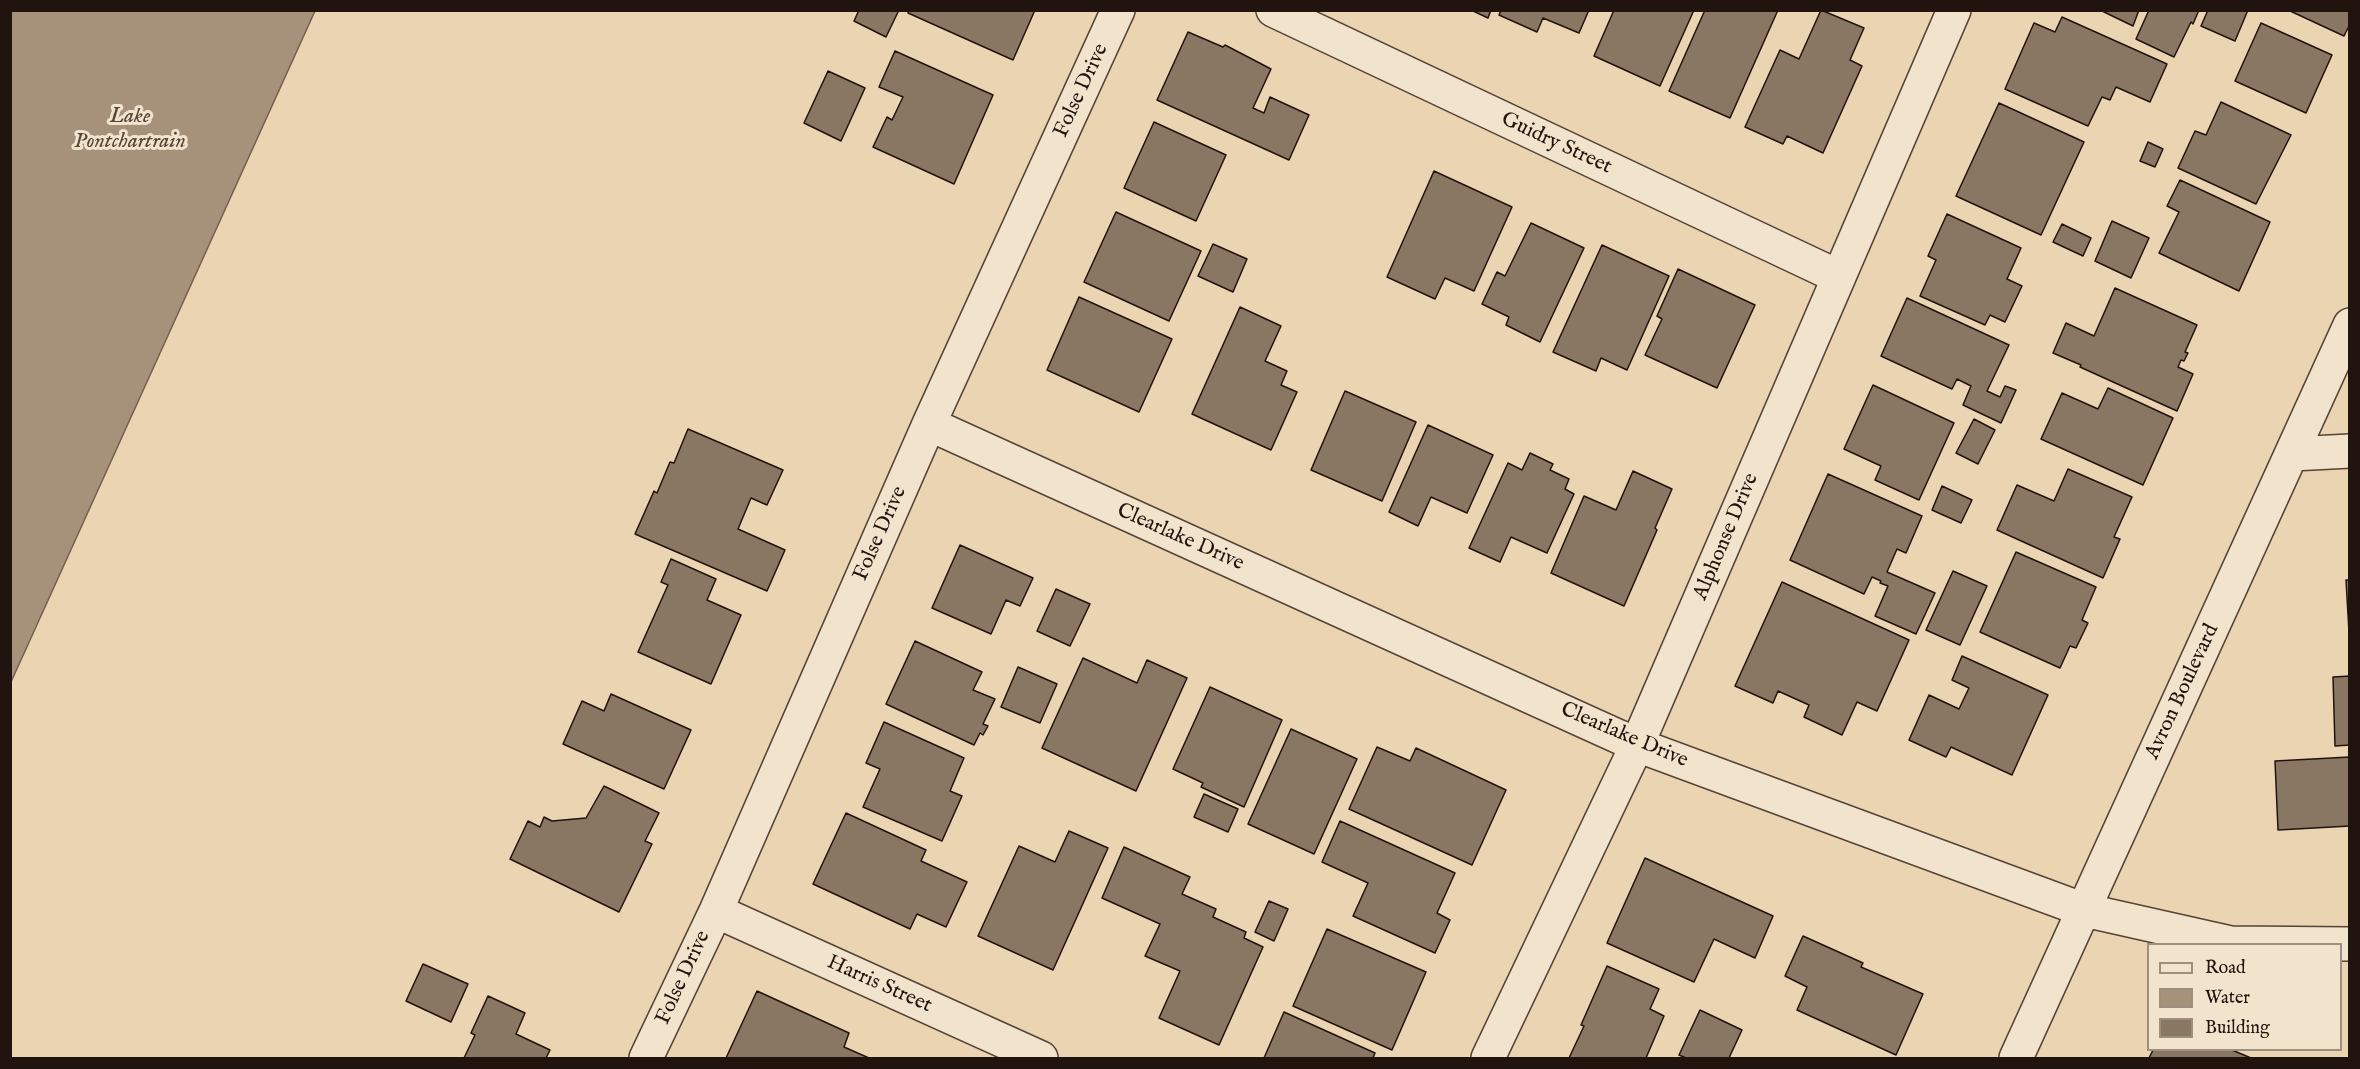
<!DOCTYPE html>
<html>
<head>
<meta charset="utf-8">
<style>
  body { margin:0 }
  #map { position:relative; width:2360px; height:1069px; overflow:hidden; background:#ebd4b2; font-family:"IM FELL English",serif }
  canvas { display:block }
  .frame { position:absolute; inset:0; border:12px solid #21130d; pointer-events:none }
  .legend { position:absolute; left:2147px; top:943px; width:195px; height:108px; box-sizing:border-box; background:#f2e3cd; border:2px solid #9e9080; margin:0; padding:8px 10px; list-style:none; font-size:18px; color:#21130d }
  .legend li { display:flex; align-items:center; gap:12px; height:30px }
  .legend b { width:30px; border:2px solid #9e9080 }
</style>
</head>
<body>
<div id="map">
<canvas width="2360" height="1069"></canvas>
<div class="frame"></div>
<ul class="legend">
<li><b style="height:8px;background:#f2e3cd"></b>Road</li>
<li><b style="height:16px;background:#a6927a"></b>Water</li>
<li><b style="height:16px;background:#8a7763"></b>Building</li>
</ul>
</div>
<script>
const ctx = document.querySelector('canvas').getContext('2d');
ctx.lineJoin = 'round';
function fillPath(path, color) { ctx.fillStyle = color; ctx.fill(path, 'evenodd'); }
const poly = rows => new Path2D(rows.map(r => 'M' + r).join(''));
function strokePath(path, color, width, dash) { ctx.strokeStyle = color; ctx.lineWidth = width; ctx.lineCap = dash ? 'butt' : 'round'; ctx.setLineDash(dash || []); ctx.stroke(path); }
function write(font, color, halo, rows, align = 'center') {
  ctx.font = font + ' "IM FELL English",serif'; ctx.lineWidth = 6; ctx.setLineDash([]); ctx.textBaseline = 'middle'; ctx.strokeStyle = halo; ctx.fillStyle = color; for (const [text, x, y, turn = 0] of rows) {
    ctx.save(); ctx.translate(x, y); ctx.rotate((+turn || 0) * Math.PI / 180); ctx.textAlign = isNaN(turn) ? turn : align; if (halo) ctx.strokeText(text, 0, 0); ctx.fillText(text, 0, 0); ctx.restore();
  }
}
const water = poly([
  [11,10,315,11,11,682,10,11,11,10]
]);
const building = poly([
  [859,10,899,10,886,37,854,21,859,10],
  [909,10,1035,10,1013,60,908,13,909,10],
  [1471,10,1491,10,1488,18,1471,10],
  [1501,10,1589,10,1579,33,1543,18,1537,32,1499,15,1501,10],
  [1614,10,1694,10,1660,86,1594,56,1614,10],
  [1705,10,1778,10,1730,118,1669,91,1705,10],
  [1821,10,1864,28,1850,60,1862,66,1823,153,1787,136,1783,144,1745,127,1780,50,1799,59,1821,10],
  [2100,10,2139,10,2133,26,2100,10],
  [2149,10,2199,10,2193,24,2191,22,2174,57,2136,39,2149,10],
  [2208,10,2248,10,2235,41,2201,26,2208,10],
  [2288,10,2350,10,2350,24,2344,36,2288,10],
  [2062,17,2167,64,2150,102,2116,87,2110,100,2102,97,2088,126,2005,89,2034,23,2055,32,2062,17],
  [2261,23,2332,55,2306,113,2235,81,2261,23],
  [1188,32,1223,47,1225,45,1271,69,1253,108,1264,113,1270,97,1309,115,1289,160,1157,100,1188,32],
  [895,51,993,95,954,184,873,147,887,117,892,120,903,97,879,87,895,51],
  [828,71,865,88,841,141,804,123,828,71],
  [2221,102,2291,135,2256,204,2178,168,2195,131,2206,135,2221,102],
  [1999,103,2084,142,2041,235,1956,196,1999,103],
  [1154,122,1226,155,1196,221,1124,188,1154,122],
  [2148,142,2163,149,2155,167,2140,161,2148,142],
  [1434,171,1512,207,1474,291,1445,278,1435,299,1387,277,1434,171],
  [2180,180,2270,222,2239,291,2159,253,2179,212,2167,206,2180,180],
  [1116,212,1201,251,1169,321,1084,282,1116,212],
  [1947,214,2021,248,2007,279,2022,286,2005,322,1990,315,1985,325,1920,296,1936,260,1928,256,1947,214],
  [2112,221,2149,238,2131,278,2095,261,2112,221],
  [1531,223,1584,248,1540,342,1506,325,1509,317,1482,304,1497,272,1505,276,1531,223],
  [2062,224,2091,238,2083,256,2053,242,2062,224],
  [1213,244,1247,259,1233,292,1198,276,1213,244],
  [1602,245,1669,276,1627,370,1601,358,1596,371,1553,352,1602,245],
  [1678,269,1755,305,1717,388,1645,355,1662,319,1657,316,1678,269],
  [2115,288,2197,325,2185,352,2188,353,2184,361,2181,360,2178,367,2193,374,2177,411,2080,367,2081,365,2053,353,2066,323,2094,336,2115,288],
  [1079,297,1172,339,1139,412,1047,370,1079,297],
  [1907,298,2009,345,1987,391,2000,397,2005,386,2016,390,2001,423,1963,405,1971,386,1957,379,1952,389,1881,356,1907,298],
  [1240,307,1281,326,1265,361,1287,371,1281,385,1297,392,1271,450,1192,414,1240,307],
  [1873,385,1954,423,1919,500,1875,480,1881,466,1844,449,1873,385],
  [2108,388,2173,418,2143,485,2041,439,2062,393,2098,409,2108,388],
  [1345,391,1416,422,1382,501,1311,470,1345,391],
  [1974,419,1995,430,1978,464,1956,453,1974,419],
  [1428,425,1493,455,1467,513,1431,497,1418,526,1389,512,1428,425],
  [688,429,783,470,767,505,751,498,738,529,785,550,767,591,635,534,654,491,657,493,670,462,674,463,688,429],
  [1530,453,1553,464,1550,470,1569,479,1565,489,1574,494,1547,553,1511,537,1500,562,1469,548,1508,463,1522,470,1530,453],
  [2068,469,2132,497,2114,537,2120,539,2103,578,1997,530,2017,485,2054,501,2068,469],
  [1633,471,1672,489,1655,528,1657,530,1624,606,1551,573,1584,496,1616,510,1633,471],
  [1828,474,1922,516,1906,553,1897,549,1887,572,1935,593,1916,634,1875,616,1888,586,1880,583,1881,581,1872,577,1864,594,1790,560,1828,474],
  [1942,486,1972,500,1961,523,1932,510,1942,486],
  [960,545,1033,578,1020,606,1006,600,991,634,932,608,960,545],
  [2016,552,2096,587,2082,620,2088,623,2076,648,2070,646,2060,668,1980,632,2016,552],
  [671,559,716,579,707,600,741,615,711,684,638,652,668,585,661,582,671,559],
  [1953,571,1987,586,1960,645,1926,630,1953,571],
  [2346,580,2350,580,2350,650,2346,580],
  [1782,582,1909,640,1877,711,1857,702,1842,735,1804,717,1809,705,1778,691,1773,703,1735,686,1782,582],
  [1056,589,1090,604,1070,646,1037,631,1056,589],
  [915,641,982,672,973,690,995,699,983,724,988,726,983,735,980,733,974,745,886,704,915,641],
  [1962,656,2048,695,2012,775,1951,747,1946,757,1909,740,1929,695,1959,709,1969,688,1952,680,1962,656],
  [1083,658,1137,683,1147,660,1187,678,1136,791,1042,748,1083,658],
  [1018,667,1057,684,1040,723,1001,707,1018,667],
  [2350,676,2350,745,2335,746,2333,677,2350,676],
  [1210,687,1282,720,1244,807,1201,787,1203,783,1173,769,1210,687],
  [611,694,691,730,664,789,563,744,582,701,604,711,611,694],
  [884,722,964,758,950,791,962,796,942,841,863,807,880,769,866,763,884,722],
  [1291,729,1357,759,1314,854,1248,824,1291,729],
  [1377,747,1410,761,1416,748,1506,790,1472,865,1349,809,1377,747],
  [2350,757,2350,826,2278,830,2275,761,2350,757],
  [604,786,659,813,645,841,652,844,619,912,510,859,528,821,540,827,544,817,552,821,586,818,604,786],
  [1204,794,1238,809,1228,832,1194,817,1204,794],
  [846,813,926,850,921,861,967,882,946,927,917,914,910,929,813,884,846,813],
  [1340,821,1455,873,1437,913,1450,920,1435,953,1353,916,1368,883,1322,862,1340,821],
  [1069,831,1108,848,1053,970,978,936,1019,846,1055,862,1069,831],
  [1124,847,1190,877,1182,894,1216,909,1213,917,1246,932,1244,938,1263,947,1219,1045,1159,1018,1180,971,1145,956,1160,924,1102,898,1124,847],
  [1645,858,1773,916,1755,958,1714,939,1694,982,1607,943,1645,858],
  [1269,901,1288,909,1274,941,1255,932,1269,901],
  [1327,929,1426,972,1392,1050,1293,1006,1327,929],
  [1803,936,1863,963,1861,967,1923,994,1896,1055,1797,1010,1807,987,1785,976,1803,936],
  [423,964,468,984,451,1022,406,1001,423,964],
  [1607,966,1659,989,1650,1009,1664,1016,1646,1058,1569,1058,1584,1026,1581,1025,1607,966],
  [757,991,849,1033,844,1047,869,1058,726,1058,757,991],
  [488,996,525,1013,516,1034,550,1050,546,1058,464,1058,475,1035,471,1033,488,996],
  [1700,1010,1742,1030,1729,1058,1686,1058,1679,1055,1700,1010],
  [1284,1012,1375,1053,1373,1058,1264,1058,1284,1012],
  [2153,1050,2232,1050,2251,1058,2149,1058,2153,1050]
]);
const minor = poly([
  [1273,10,1839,277],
  [929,424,1637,745,2084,910,2231,943,2350,944],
  [2292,454,2350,451],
  [716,911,1041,1058],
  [646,1058,716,911,929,424,1118,10],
  [1488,1058,1637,745,1954,10],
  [2016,1058,2350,325]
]);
const streetNames = [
  ["Folse Drive",1082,91,-65],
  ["Guidry Street",1556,144,25],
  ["Folse Drive",881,534,-66],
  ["Alphonse Drive",1727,537,-67],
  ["Clearlake Drive",1180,538,24],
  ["Avron Boulevard",2183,692,-65],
  ["Clearlake Drive",1624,736,23],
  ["Folse Drive",684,978,-65],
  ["Harris Street",879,985,24]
];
const waterNames = [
  ["Lake",130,117],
  ["Pontchartrain",130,142]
];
fillPath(water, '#a6927a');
strokePath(water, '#715f4e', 1.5);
fillPath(building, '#8a7763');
strokePath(building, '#21130d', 1.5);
strokePath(minor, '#544336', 36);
strokePath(minor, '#f2e3cd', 33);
write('21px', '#21130d', '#f2e3cd', streetNames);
write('italic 22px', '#564639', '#f2e3cd', waterNames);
</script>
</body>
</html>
